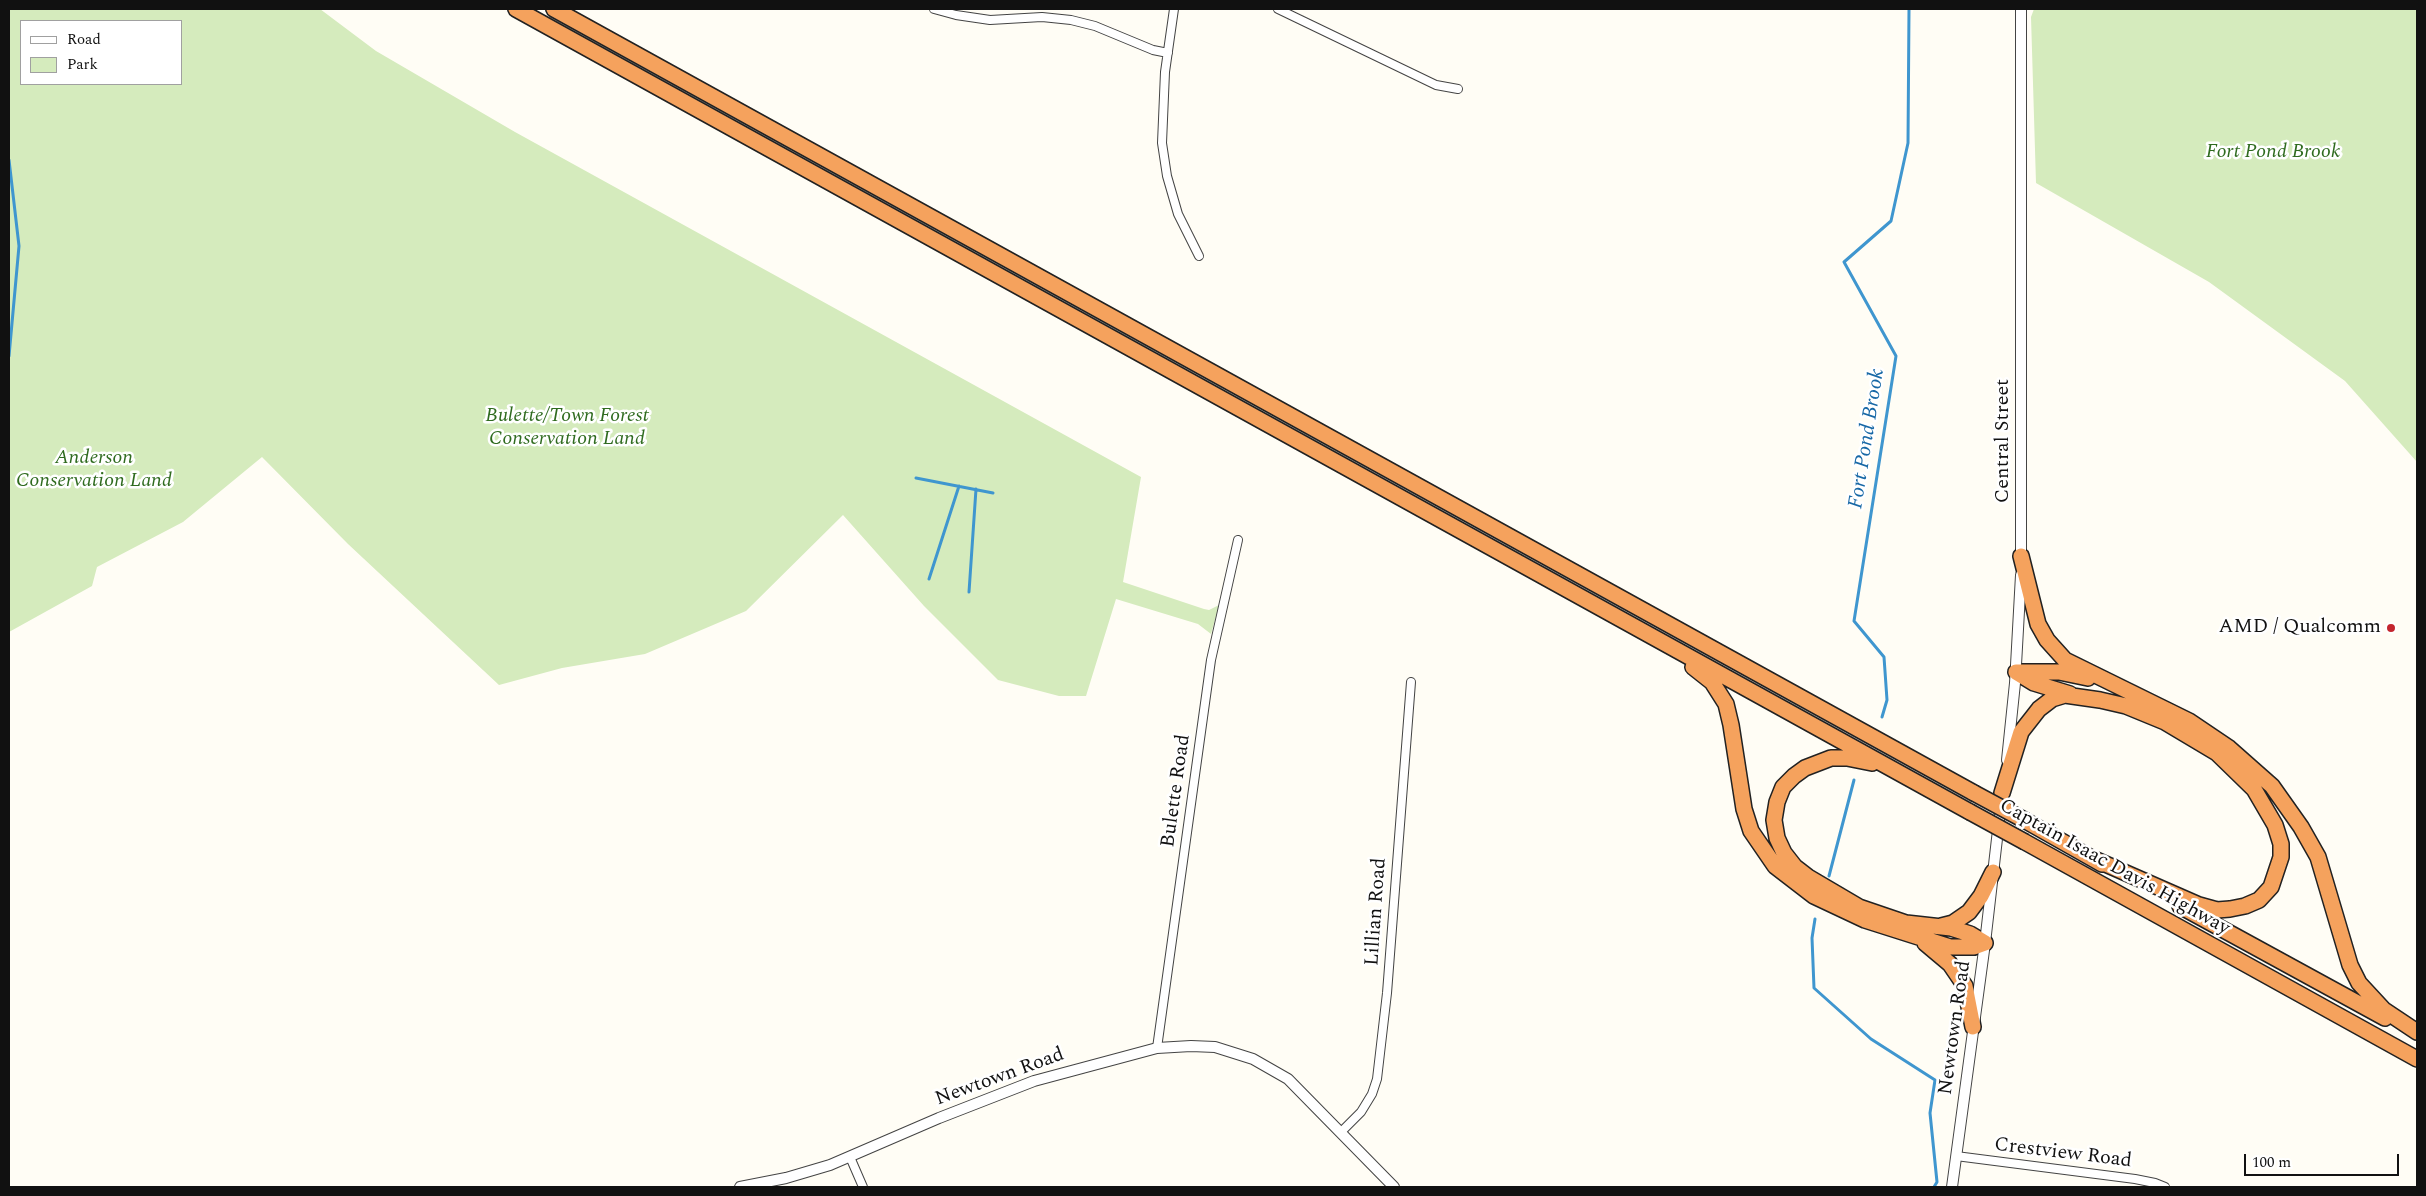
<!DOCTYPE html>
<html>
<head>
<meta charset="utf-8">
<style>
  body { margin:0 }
  #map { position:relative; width:2426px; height:1196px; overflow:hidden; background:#fffdf5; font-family:Spectral,serif }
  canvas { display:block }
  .frame { position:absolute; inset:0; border:10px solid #111; pointer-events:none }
  .legend { position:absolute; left:20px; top:20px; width:162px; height:65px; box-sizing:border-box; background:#fff; border:1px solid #a0a0a0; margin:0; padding:6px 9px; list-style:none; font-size:15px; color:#111 }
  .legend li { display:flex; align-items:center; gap:10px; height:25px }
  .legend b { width:25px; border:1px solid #a0a0a0 }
  .scale { position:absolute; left:2244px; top:1154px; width:155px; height:22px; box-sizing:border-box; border:2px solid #111; border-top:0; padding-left:6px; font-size:15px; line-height:18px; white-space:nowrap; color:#111; -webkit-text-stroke:4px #fff; paint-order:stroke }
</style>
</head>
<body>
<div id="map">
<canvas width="2426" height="1196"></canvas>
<div class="frame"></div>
<ul class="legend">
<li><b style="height:6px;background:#fff"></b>Road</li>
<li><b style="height:14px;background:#d5ebbd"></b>Park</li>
</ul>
<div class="scale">100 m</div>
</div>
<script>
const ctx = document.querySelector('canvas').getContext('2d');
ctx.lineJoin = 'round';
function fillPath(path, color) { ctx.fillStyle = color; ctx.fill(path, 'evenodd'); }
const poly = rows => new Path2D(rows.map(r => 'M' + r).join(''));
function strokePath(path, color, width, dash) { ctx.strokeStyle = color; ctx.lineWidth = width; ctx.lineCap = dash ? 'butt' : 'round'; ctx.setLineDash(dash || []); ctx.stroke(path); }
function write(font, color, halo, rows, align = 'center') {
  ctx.font = font + ' Spectral,serif'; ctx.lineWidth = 5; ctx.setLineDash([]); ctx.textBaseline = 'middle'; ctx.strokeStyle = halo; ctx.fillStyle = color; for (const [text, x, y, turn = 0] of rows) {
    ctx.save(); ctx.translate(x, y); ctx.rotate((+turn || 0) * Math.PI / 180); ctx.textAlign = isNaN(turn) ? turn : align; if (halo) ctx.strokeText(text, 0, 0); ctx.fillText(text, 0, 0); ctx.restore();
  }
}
const green = poly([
  [9,9,320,9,376,51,515,132,1141,477,1123,582,1204,609,1209,610,1219,605,1211,634,1198,624,1116,599,1086,696,1059,696,998,680,924,606,843,515,746,611,645,654,562,668,499,685,348,544,262,457,183,522,97,567,92,586,9,632],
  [21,21,181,21,181,84,21,84],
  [2034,9,2417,9,2417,462,2345,381,2209,282,2036,183,2031,17]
]);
const stream = poly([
  [9,160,19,246,9,356],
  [916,478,993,493],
  [929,579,959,486],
  [969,592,976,489],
  [1882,717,1887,700,1884,657,1854,621,1896,356,1844,262,1891,221,1908,143,1909,9],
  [1829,876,1854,780],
  [1815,919,1812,938,1814,988,1871,1039,1935,1080,1930,1113,1937,1182,1934,1187]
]);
const minor = poly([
  [934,9,956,15,990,20,1042,17,1071,20,1095,26,1153,50,1168,53],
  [1174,9,1165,72,1162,143,1167,176,1178,214,1199,256],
  [1278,9,1436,85,1458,89],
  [1157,1048,1211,660,1238,540],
  [1341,1132,1361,1112,1372,1094,1377,1079,1387,993,1411,682],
  [1956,1156,2135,1179,2155,1183,2165,1187],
  [850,1157,863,1187]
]);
const tertiary = poly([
  [2021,9,2021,560],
  [2007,760,2015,683,2021,575],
  [740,1187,786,1178,830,1165,939,1118,1034,1081,1157,1048,1191,1046,1215,1047,1253,1059,1288,1079,1394,1187],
  [1952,1187,1985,943,2001,804]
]);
const motorway = poly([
  [516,9,1970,812],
  [554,9,1974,793],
  [2021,556,2038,624,2047,640,2065,660,2189,721,2229,748,2272,786,2301,827,2318,857,2350,965,2359,983,2384,1010,2417,1032],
  [1693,667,1712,682,1726,704,1731,725,1744,809,1751,831,1775,866,1814,896,1865,920,1950,947,1974,947,1985,943],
  [2016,672,2059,672,2088,678],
  [2016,672,2034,683,2070,694],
  [1872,763,1847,758,1831,758,1805,768,1794,776,1783,787,1777,802,1774,820,1777,838,1784,853,1795,867,1808,877,1859,907,1906,923,1951,928,1970,934,1985,943],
  [2002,793,2021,732,2039,709,2052,699,2065,695,2100,700,2126,706,2165,722,2217,753,2254,789,2275,825,2281,844,2281,857,2271,887,2259,900,2245,906,2230,909,2217,910,2199,905,2094,859],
  [2026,821,2102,864],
  [2025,842,2417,1059],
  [2180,906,2385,1018],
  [1941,926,1953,923,1969,912,1981,896,1993,872],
  [1925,943,1950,964,1965,986,1973,1027]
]);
const motorwayBridge = poly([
  [1974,793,2026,821],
  [1970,812,2025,842]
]);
const markers = [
  [2391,628,5,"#c4262e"]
];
const parkNames = [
  ["Fort Pond Brook",2273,153],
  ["Bulette/Town Forest",567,417],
  ["Conservation Land",567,440],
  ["Anderson",94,459],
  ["Conservation Land",94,482]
];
const streetNames = [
  ["Central Street",2004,441,-90],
  ["Bulette Road",1177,791,-82],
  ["Captain Isaac Davis Highway",2114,868,29],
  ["Lillian Road",1377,912,-86],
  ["Newtown Road",1956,1028,-82],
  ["Newtown Road",1000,1078,-20],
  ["Crestview Road",2063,1154,7]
];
const poiNames = [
  ["AMD / Qualcomm",2381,628]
];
const waterNames = [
  ["Fort Pond Brook",1868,439,-81]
];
fillPath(green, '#d5ebbd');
strokePath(stream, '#3f96cf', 3);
strokePath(minor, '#444', 10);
strokePath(tertiary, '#444', 12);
strokePath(motorway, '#222', 18);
strokePath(minor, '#fff', 8);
strokePath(tertiary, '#fff', 10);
strokePath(motorway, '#f5a25d', 15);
strokePath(motorwayBridge, '#222', 18, []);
strokePath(motorwayBridge, '#f5a25d', 15);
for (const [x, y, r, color] of markers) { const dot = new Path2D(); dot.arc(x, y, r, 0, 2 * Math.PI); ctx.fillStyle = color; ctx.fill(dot); strokePath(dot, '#fff', 2); }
write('italic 20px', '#2f6b1f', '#fff', parkNames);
write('20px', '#111', '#fff', streetNames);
write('20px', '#111', '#fff', poiNames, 'right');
write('italic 21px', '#1768a6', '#fff', waterNames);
</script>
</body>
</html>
